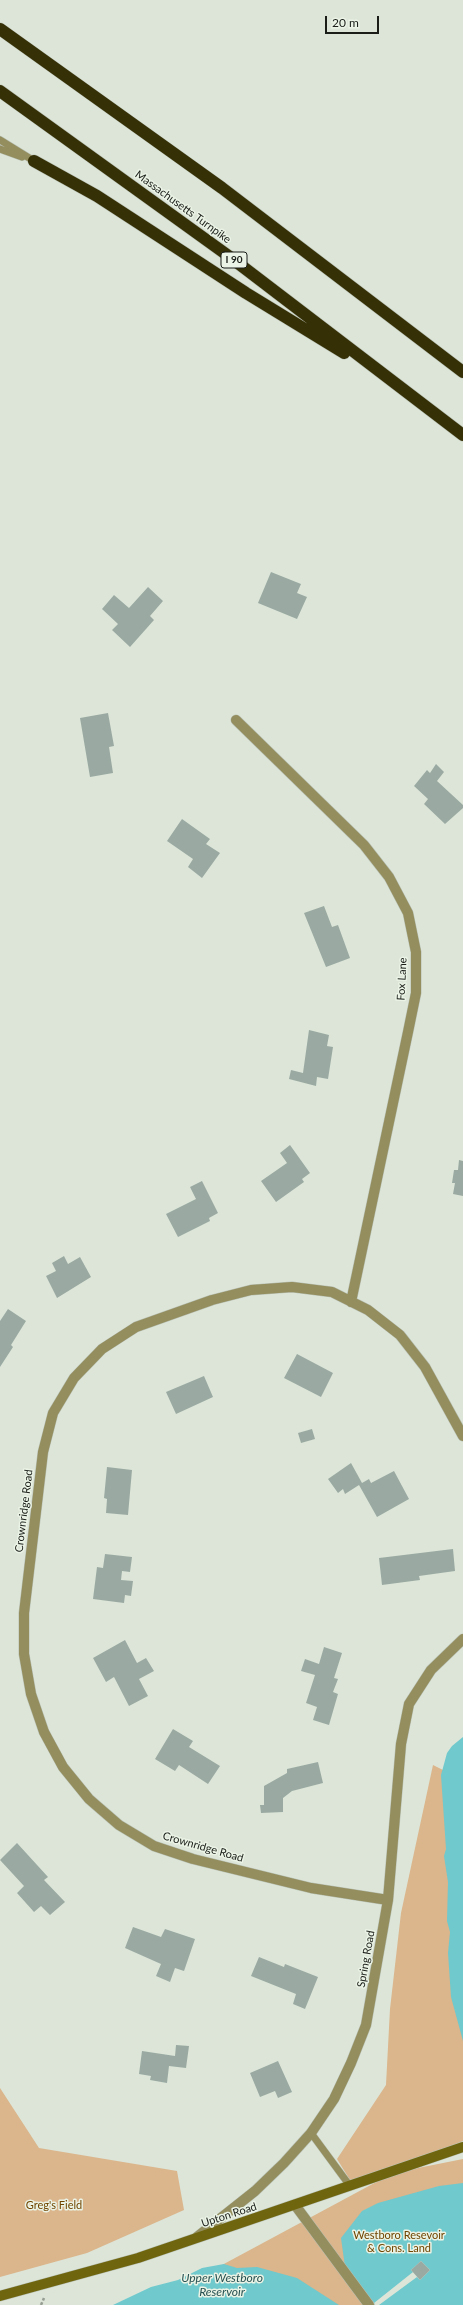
<!DOCTYPE html>
<html>
<head>
<meta charset="utf-8">
<style>
  body { margin:0 }
  #map { position:relative; width:463px; height:2305px; overflow:hidden; background:#dce5d8; font-family:Lato,sans-serif }
  canvas { display:block }
  .scale { position:absolute; left:325px; top:16px; width:54px; height:18px; box-sizing:border-box; border:2px solid #1a1d18; border-top:0; padding-left:5px; font-size:12px; line-height:14px; white-space:nowrap; color:#1a1d18; -webkit-text-stroke:3px #eaf3e5; paint-order:stroke }
</style>
</head>
<body>
<div id="map">
<canvas width="463" height="2305"></canvas>
<div class="scale">20 m</div>
</div>
<script>
const ctx = document.querySelector('canvas').getContext('2d');
ctx.lineJoin = 'round';
function fillPath(path, color) { ctx.fillStyle = color; ctx.fill(path, 'evenodd'); }
const poly = rows => new Path2D(rows.map(r => 'M' + r).join(''));
function strokePath(path, color, width, dash) { ctx.strokeStyle = color; ctx.lineWidth = width; ctx.lineCap = dash ? 'butt' : 'round'; ctx.setLineDash(dash || []); ctx.stroke(path); }
function write(font, color, halo, rows, align = 'center') {
  ctx.font = font + ' Lato,sans-serif'; ctx.lineWidth = 3; ctx.setLineDash([]); ctx.textBaseline = 'middle'; ctx.strokeStyle = halo; ctx.fillStyle = color; for (const [text, x, y, turn = 0] of rows) {
    ctx.save(); ctx.translate(x, y); ctx.rotate((+turn || 0) * Math.PI / 180); ctx.textAlign = isNaN(turn) ? turn : align; if (halo) ctx.strokeText(text, 0, 0); ctx.fillText(text, 0, 0); ctx.restore();
  }
}
const green = poly([
  [433,1765,463,1780,463,2141,355,2188,337,2159,386,2085,390,2009,401,1913],
  [0,2088,39,2148,177,2171,184,2210,87,2253,0,2277],
  [463,2159,463,2305,125,2305,222,2265,393,2173]
]);
const water = poly([
  [463,1737,463,2041,451,1997,448,1953,450,1932,447,1921,448,1882,444,1856,446,1849,441,1775,447,1753,452,1746],
  [463,2183,463,2305,375,2305,345,2267,341,2238,362,2211,378,2203,439,2186],
  [224,2264,237,2268,257,2267,297,2278,339,2305,113,2305,151,2287,178,2280,202,2268]
]);
const pier = poly([
  [421,2261,430,2270,420,2280,417,2277,379,2305,375,2305,374,2303,413,2272,411,2270]
]);
const building = poly([
  [271,572,301,584,297,593,307,597,297,619,258,603],
  [148,587,163,601,150,616,154,620,130,647,112,630,118,624,102,609,114,595,129,608],
  [108,713,114,746,109,747,113,773,90,777,80,718],
  [436,764,444,772,437,781,463,805,463,808,445,824,424,804,428,799,414,786,427,770,430,773],
  [182,819,210,839,206,844,220,853,202,878,188,867,193,859,167,841],
  [324,906,332,927,338,925,350,958,326,967,304,913],
  [309,1030,329,1035,327,1046,333,1047,328,1079,317,1077,316,1086,289,1079,291,1070,303,1073],
  [290,1145,310,1173,302,1179,304,1182,276,1202,261,1181,287,1163,280,1153],
  [459,1160,463,1161,463,1196,453,1194,455,1183,452,1183,454,1170,458,1170],
  [202,1181,218,1213,209,1218,210,1221,178,1237,166,1214,196,1199,190,1187],
  [64,1256,68,1264,80,1257,91,1277,57,1298,46,1276,56,1271,52,1263],
  [8,1309,26,1321,11,1345,13,1347,0,1367,0,1321],
  [297,1354,333,1373,321,1397,284,1378],
  [204,1376,213,1397,176,1414,166,1392],
  [312,1429,315,1439,301,1443,298,1433],
  [351,1463,362,1483,369,1479,371,1483,394,1471,409,1499,377,1517,359,1485,345,1494,343,1489,338,1493,328,1479],
  [107,1467,132,1470,128,1515,106,1513,107,1499,104,1498],
  [453,1549,455,1571,419,1576,420,1580,382,1585,379,1558],
  [105,1554,132,1557,130,1572,122,1571,121,1580,133,1581,131,1596,125,1595,124,1603,93,1599,97,1567,103,1568],
  [125,1640,137,1663,146,1658,154,1671,139,1679,148,1696,129,1706,114,1677,106,1682,93,1658],
  [324,1647,342,1653,334,1678,338,1679,333,1692,338,1694,329,1725,313,1720,317,1707,306,1703,315,1675,301,1671,305,1659,319,1664],
  [173,1729,193,1741,189,1747,220,1766,208,1784,179,1765,175,1771,155,1759],
  [318,1762,323,1783,292,1791,283,1798,283,1812,261,1813,260,1805,264,1805,264,1786,287,1773,287,1769],
  [17,1843,48,1877,44,1880,65,1902,50,1915,41,1906,34,1912,17,1893,24,1886,0,1860],
  [133,1927,161,1937,165,1929,195,1939,184,1971,175,1968,170,1982,156,1976,161,1964,125,1948],
  [259,1957,284,1967,285,1964,318,1977,305,2009,293,2004,296,1994,251,1976],
  [176,2045,189,2046,186,2068,169,2066,167,2083,150,2080,151,2076,139,2074,142,2051,175,2056],
  [278,2061,292,2092,278,2098,275,2091,260,2097,250,2073],
  [421,2261,430,2270,420,2280,411,2270]
]);
const path = poly([
  [41,2305,44,2298]
]);
const lane = poly([
  [0,140,34,161],
  [0,149,22,157],
  [311,2133,350,2186]
]);
const street = poly([
  [236,720,364,845,389,877,408,913,416,952,416,993,408,1032,351,1302],
  [388,1900,311,1888,193,1859,154,1846,119,1825,89,1799,63,1767,44,1732,31,1694,24,1654,24,1613,43,1452,53,1413,74,1378,102,1349,136,1327,212,1300,251,1290,292,1287,332,1292,368,1310,400,1335,425,1367,463,1436],
  [295,2205,369,2305],
  [197,2237,255,2191,284,2163,311,2133,334,2099,351,2063,366,2025,388,1900,401,1744,409,1704,431,1670,463,1639]
]);
const secondary = poly([
  [0,2296,138,2258,463,2147]
]);
const highway = poly([
  [0,29,222,188,463,372],
  [0,91,230,257,463,435],
  [34,161,97,196,246,293,344,353]
]);
const shields = [
  [234,260,26]
];
const shieldNames = [
  ["I 90",234,260]
];
const streetNames = [
  ["Massachusetts Turnpike",183,207,36],
  ["Fox Lane",402,979,-87],
  ["Crownridge Road",24,1511,-83],
  ["Crownridge Road",203,1847,16],
  ["Spring Road",366,1959,-80],
  ["Upton Road",229,2215,-18]
];
const parkNames = [
  ["Greg's Field",54,2205],
  ["Westboro Resevoir",399,2235],
  ["& Cons. Land",399,2248]
];
const waterNames = [
  ["Upper Westboro",222,2278],
  ["Reservoir",222,2292]
];
fillPath(green, '#dbb58b');
fillPath(water, '#6fc9cd');
fillPath(pier, '#dce5d8');
fillPath(building, '#9aaaa2');
strokePath(lane, '#b9c1b5', 8);
strokePath(street, '#b9c1b5', 11);
strokePath(secondary, '#b9c1b5', 11);
strokePath(highway, '#b9c1b5', 13);
strokePath(path, '#969d93', 2.5, [3, 2]);
strokePath(lane, '#948e5e', 7);
strokePath(street, '#948e5e', 10);
strokePath(secondary, '#6f650e', 10);
strokePath(highway, '#363006', 12);
for (const [x, y, w] of shields) { const box = new Path2D(); box.roundRect(x - w / 2, y - 8, w, 16, 3); ctx.fillStyle = '#eaf3e5'; ctx.fill(box); strokePath(box, '#1a1d18', 1); }
write('bold 10px', '#1a1d18', null, shieldNames);
write('11px', '#1a1d18', '#eaf3e5', streetNames);
write('11px', '#704500', '#eaf3e5', parkNames);
write('italic 12px', '#265051', '#eaf3e5', waterNames);
</script>
</body>
</html>
